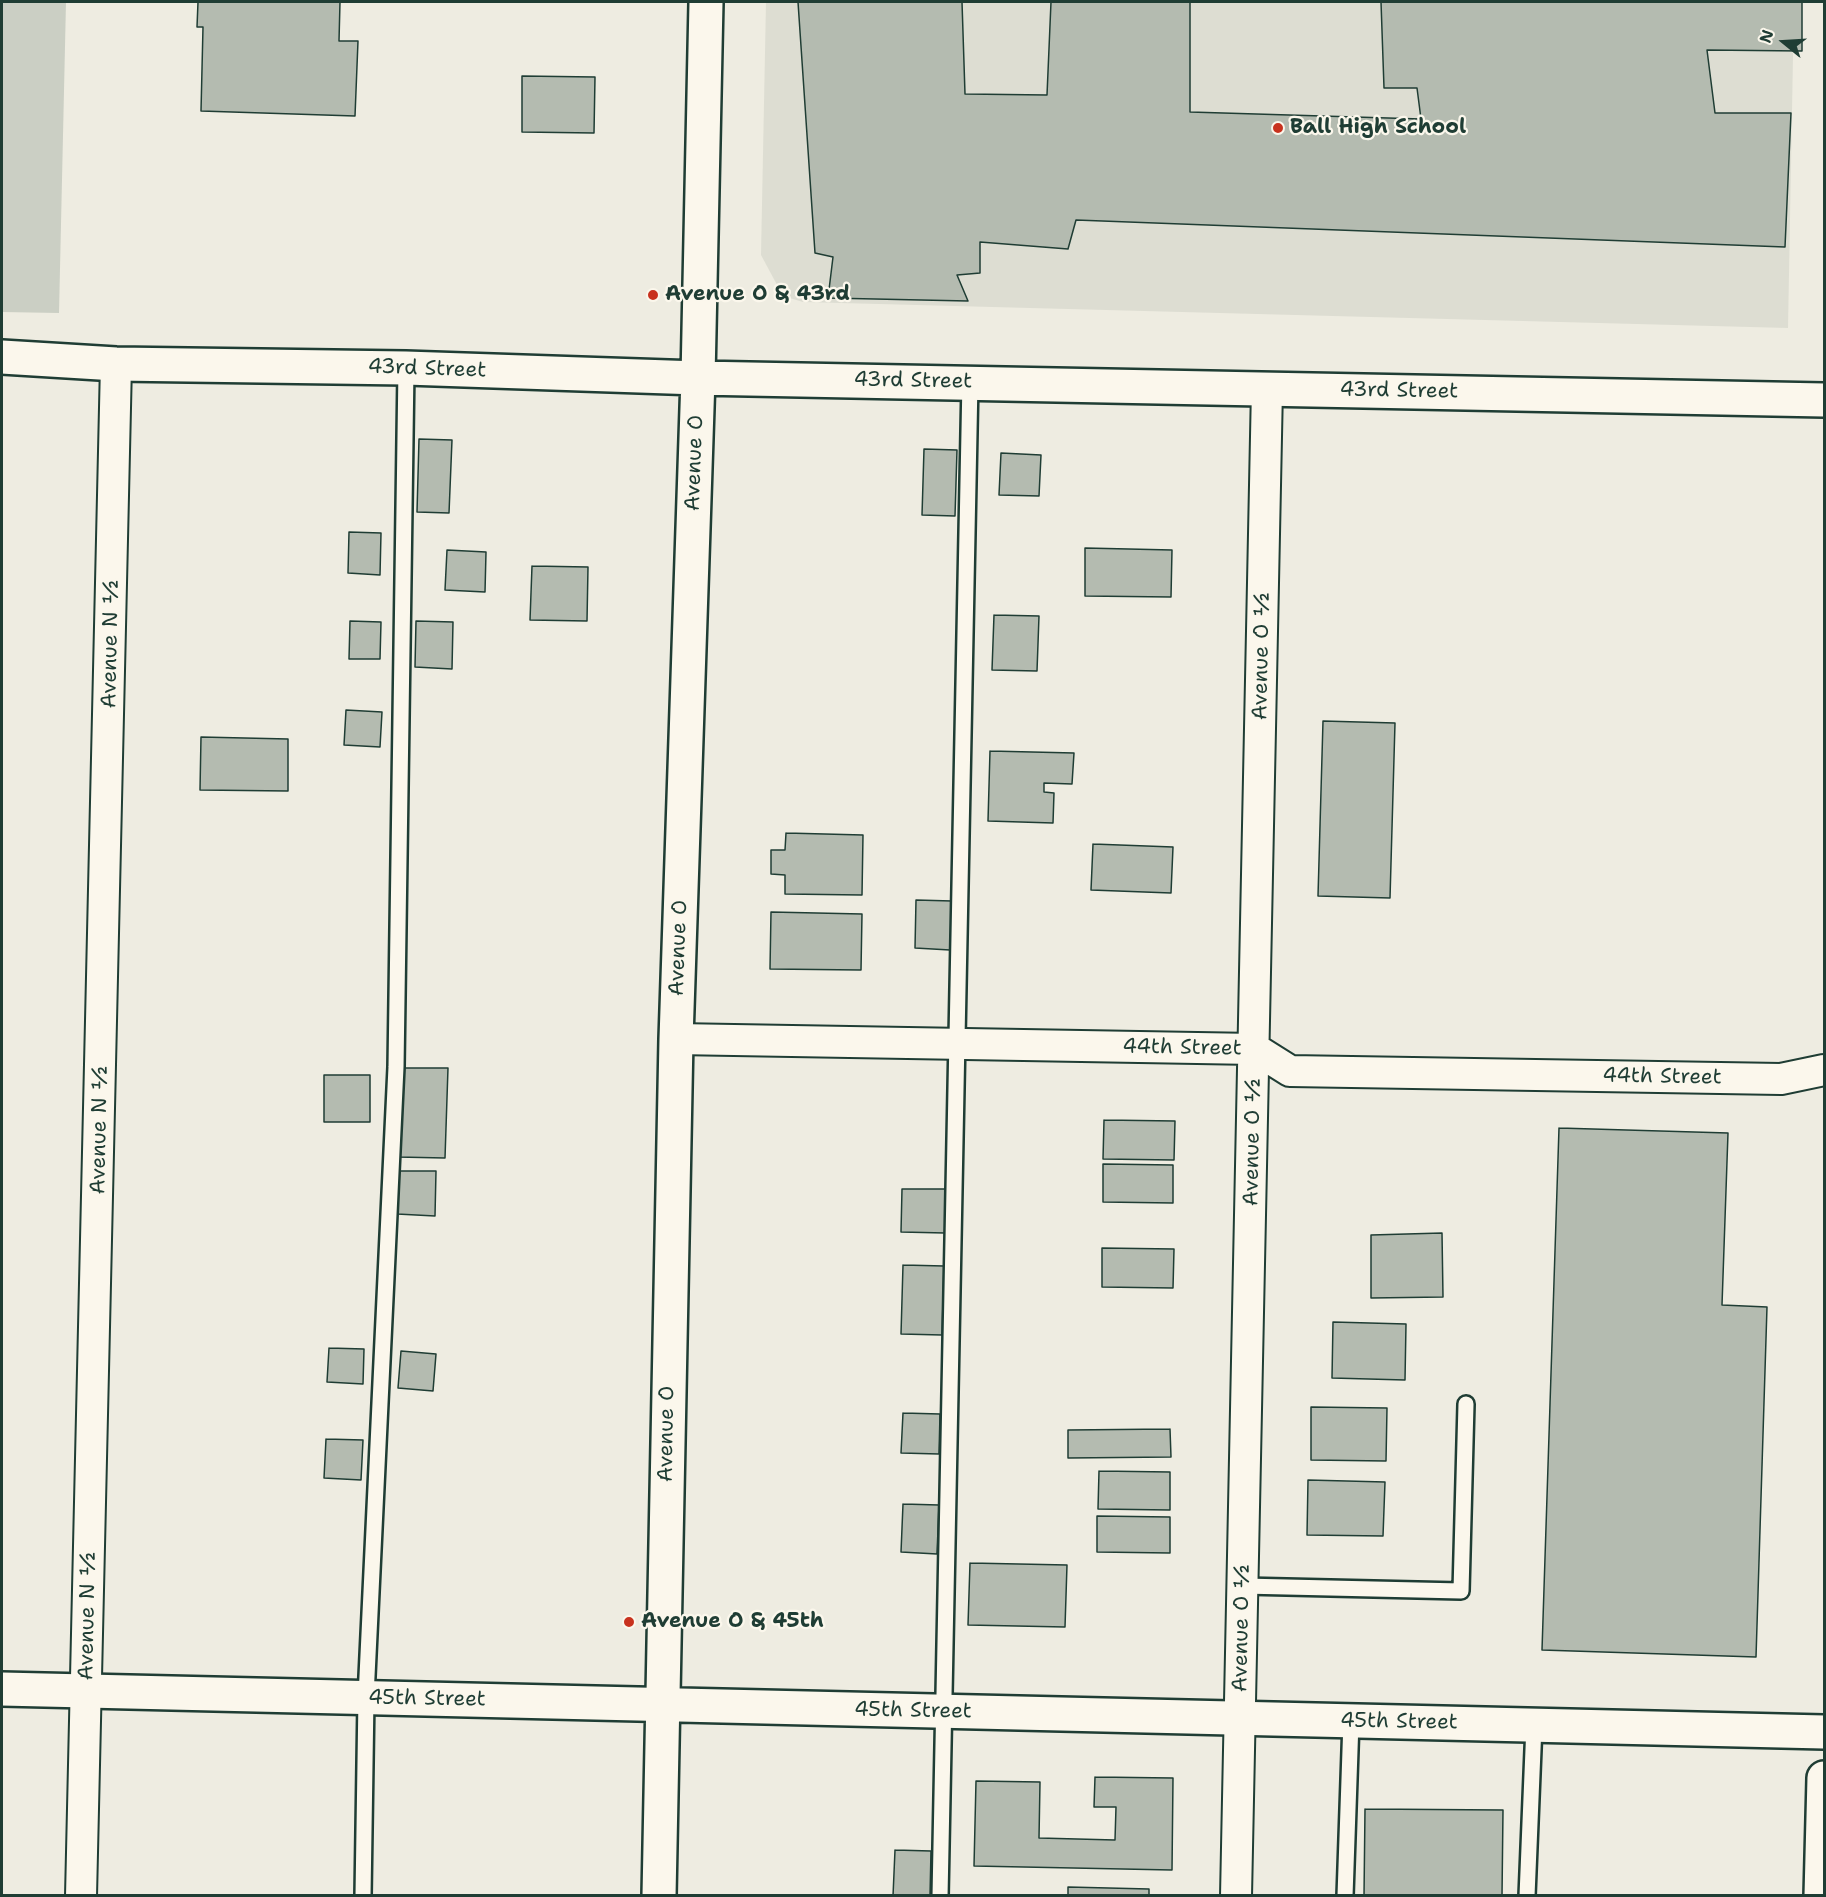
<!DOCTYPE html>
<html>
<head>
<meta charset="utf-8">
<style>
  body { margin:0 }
  #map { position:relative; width:1826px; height:1897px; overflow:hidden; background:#eeece1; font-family:"Shantell Sans",sans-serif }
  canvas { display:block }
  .frame { position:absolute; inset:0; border:3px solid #1f3d34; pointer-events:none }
  .north { position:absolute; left:1754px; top:12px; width:60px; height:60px; -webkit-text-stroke:4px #fbf7ec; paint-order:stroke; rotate:288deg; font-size:16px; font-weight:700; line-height:24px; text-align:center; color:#1f3d34 }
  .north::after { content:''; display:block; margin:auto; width:21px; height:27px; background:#1f3d34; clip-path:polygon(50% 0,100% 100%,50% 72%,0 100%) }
</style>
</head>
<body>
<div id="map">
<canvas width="1826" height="1897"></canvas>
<div class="frame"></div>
<div class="north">N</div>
</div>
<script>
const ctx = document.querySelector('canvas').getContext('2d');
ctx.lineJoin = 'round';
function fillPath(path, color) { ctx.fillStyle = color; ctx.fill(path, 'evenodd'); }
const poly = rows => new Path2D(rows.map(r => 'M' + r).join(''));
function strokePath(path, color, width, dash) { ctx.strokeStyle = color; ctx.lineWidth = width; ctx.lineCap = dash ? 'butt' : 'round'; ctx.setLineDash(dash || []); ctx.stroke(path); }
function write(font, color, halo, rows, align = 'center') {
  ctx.font = font + ' "Shantell Sans",sans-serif'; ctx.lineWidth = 4.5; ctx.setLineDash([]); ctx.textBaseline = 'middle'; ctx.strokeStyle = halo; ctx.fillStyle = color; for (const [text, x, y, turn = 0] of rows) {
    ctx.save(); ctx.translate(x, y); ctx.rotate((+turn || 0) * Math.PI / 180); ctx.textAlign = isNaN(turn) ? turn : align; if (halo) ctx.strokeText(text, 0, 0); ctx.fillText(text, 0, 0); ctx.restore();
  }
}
const built = poly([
  [766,2,1794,2,1788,328,803,302,783,296,761,255]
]);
const green = poly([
  [2,2,66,2,59,313,2,312]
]);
const building = poly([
  [198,2,340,2,339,41,358,41,355,116,201,111,203,27,197,27,198,2],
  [798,2,962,2,965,94,1047,95,1051,2,1190,2,1190,112,1421,119,1417,88,1384,88,1381,2,1802,2,1802,51,1707,50,1715,113,1791,113,1785,247,1076,220,1068,249,980,242,980,273,957,275,968,301,828,298,833,257,815,253,798,2],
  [522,76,595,77,594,133,522,132,522,76],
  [419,439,452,440,449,513,417,512,419,439],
  [924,449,957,450,955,516,922,515,924,449],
  [1001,453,1041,455,1039,496,999,495,1001,453],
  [349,532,381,533,380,575,348,573,349,532],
  [1085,548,1172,550,1171,597,1085,596,1085,548],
  [447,550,486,552,485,592,445,590,447,550],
  [532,566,588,567,587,621,530,620,532,566],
  [994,615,1039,616,1037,671,992,670,994,615],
  [350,621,381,622,380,659,349,659,350,621],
  [416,621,453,622,452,669,415,667,416,621],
  [346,710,382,712,380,747,344,745,346,710],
  [1323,721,1395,723,1390,898,1318,896,1323,721],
  [201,737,288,739,288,791,200,790,201,737],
  [990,751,1074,753,1072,784,1044,783,1044,792,1054,793,1053,823,988,821,990,751],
  [786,833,863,835,862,895,785,894,785,875,771,874,771,850,785,850,786,833],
  [1093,844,1173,847,1171,893,1091,890,1093,844],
  [916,900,952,901,950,950,915,948,916,900],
  [771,912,862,914,861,970,770,969,771,912],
  [400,1068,448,1068,445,1158,397,1157,400,1068],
  [324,1075,370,1075,370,1122,324,1122,324,1075],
  [1104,1120,1175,1121,1174,1160,1103,1159,1104,1120],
  [1559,1128,1728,1133,1722,1305,1767,1307,1756,1657,1542,1650,1559,1128],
  [1103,1164,1173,1165,1173,1203,1103,1202,1103,1164],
  [398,1171,436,1171,435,1216,397,1214,398,1171],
  [902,1189,946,1189,945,1233,901,1232,902,1189],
  [1442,1233,1443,1297,1371,1298,1371,1235,1442,1233],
  [1102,1248,1174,1249,1173,1288,1102,1287,1102,1248],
  [903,1265,944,1266,942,1335,901,1334,903,1265],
  [1333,1322,1406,1324,1405,1380,1332,1378,1333,1322],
  [329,1348,364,1349,363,1384,327,1382,329,1348],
  [401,1351,436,1354,433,1391,398,1388,401,1351],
  [1311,1407,1387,1408,1386,1461,1311,1460,1311,1407],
  [903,1413,940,1414,939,1454,901,1453,903,1413],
  [1170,1429,1171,1457,1068,1458,1068,1430,1170,1429],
  [326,1439,363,1440,361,1480,324,1478,326,1439],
  [1099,1471,1170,1472,1170,1510,1098,1509,1099,1471],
  [1308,1480,1385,1482,1383,1536,1307,1535,1308,1480],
  [903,1504,939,1505,937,1554,901,1552,903,1504],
  [1097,1516,1170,1517,1170,1553,1097,1552,1097,1516],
  [970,1563,1067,1565,1065,1627,968,1625,970,1563],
  [1095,1777,1173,1778,1172,1870,974,1866,976,1781,1040,1782,1039,1838,1115,1840,1116,1807,1094,1807,1095,1777],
  [1365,1809,1503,1810,1502,1896,1364,1896,1365,1809],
  [895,1850,931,1851,930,1896,893,1896,895,1850],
  [1068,1887,1149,1889,1149,1896,1068,1896,1068,1887]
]);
const lane = poly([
  [1243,1586,1461,1591,1466,1404],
  [363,1896,366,1697,396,1067,406,368],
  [940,1896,970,381],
  [1345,1896,1351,1721],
  [1527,1896,1534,1725]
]);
const street = poly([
  [676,1039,1255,1049,1290,1071,1781,1079,1824,1070],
  [81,1896,116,364],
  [1236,1896,1267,388]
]);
const secondary = poly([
  [2,357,116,364,406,368,698,378,1824,400],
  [2,1689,1824,1732],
  [659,1896,676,1039,698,378,706,2],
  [1821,1896,1824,1778]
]);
const markers = [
  [1278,128,6,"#c8321e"],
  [653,295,6,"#c8321e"],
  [629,1622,6,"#c8321e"]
];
const poiNames = [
  ["Ball High School",1290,128],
  ["Avenue O & 43rd",665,295],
  ["Avenue O & 45th",641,1622]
];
const streetNames = [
  ["43rd Street",427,369,2],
  ["43rd Street",913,381,1],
  ["43rd Street",1399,391,1],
  ["Avenue O",695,463,-88],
  ["Avenue N ½",111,644,-89],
  ["Avenue O ½",1262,656,-89],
  ["Avenue O",679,948,-88],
  ["44th Street",1182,1048,1],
  ["44th Street",1662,1077,1],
  ["Avenue N ½",100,1130,-89],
  ["Avenue O ½",1253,1142,-89],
  ["Avenue O",667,1434,-89],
  ["Avenue N ½",88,1616,-89],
  ["Avenue O ½",1242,1628,-89],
  ["45th Street",427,1699,1],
  ["45th Street",913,1711,1],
  ["45th Street",1399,1722,1]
];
fillPath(built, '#ddddd2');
fillPath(green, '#cbcfc4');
fillPath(building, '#b4bbb0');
strokePath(building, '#1f3d34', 1.5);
strokePath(lane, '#1f3d34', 20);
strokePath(street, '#1f3d34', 34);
strokePath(secondary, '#1f3d34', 38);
strokePath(lane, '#fbf7ec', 15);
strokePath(street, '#fbf7ec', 30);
strokePath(secondary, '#fbf7ec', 33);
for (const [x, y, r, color] of markers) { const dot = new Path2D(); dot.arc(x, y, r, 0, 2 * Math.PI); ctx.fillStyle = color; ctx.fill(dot); strokePath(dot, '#fbf7ec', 2); }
write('bold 21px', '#1f3d34', '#fbf7ec', poiNames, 'left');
write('21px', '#1f3d34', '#fbf7ec', streetNames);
</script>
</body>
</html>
